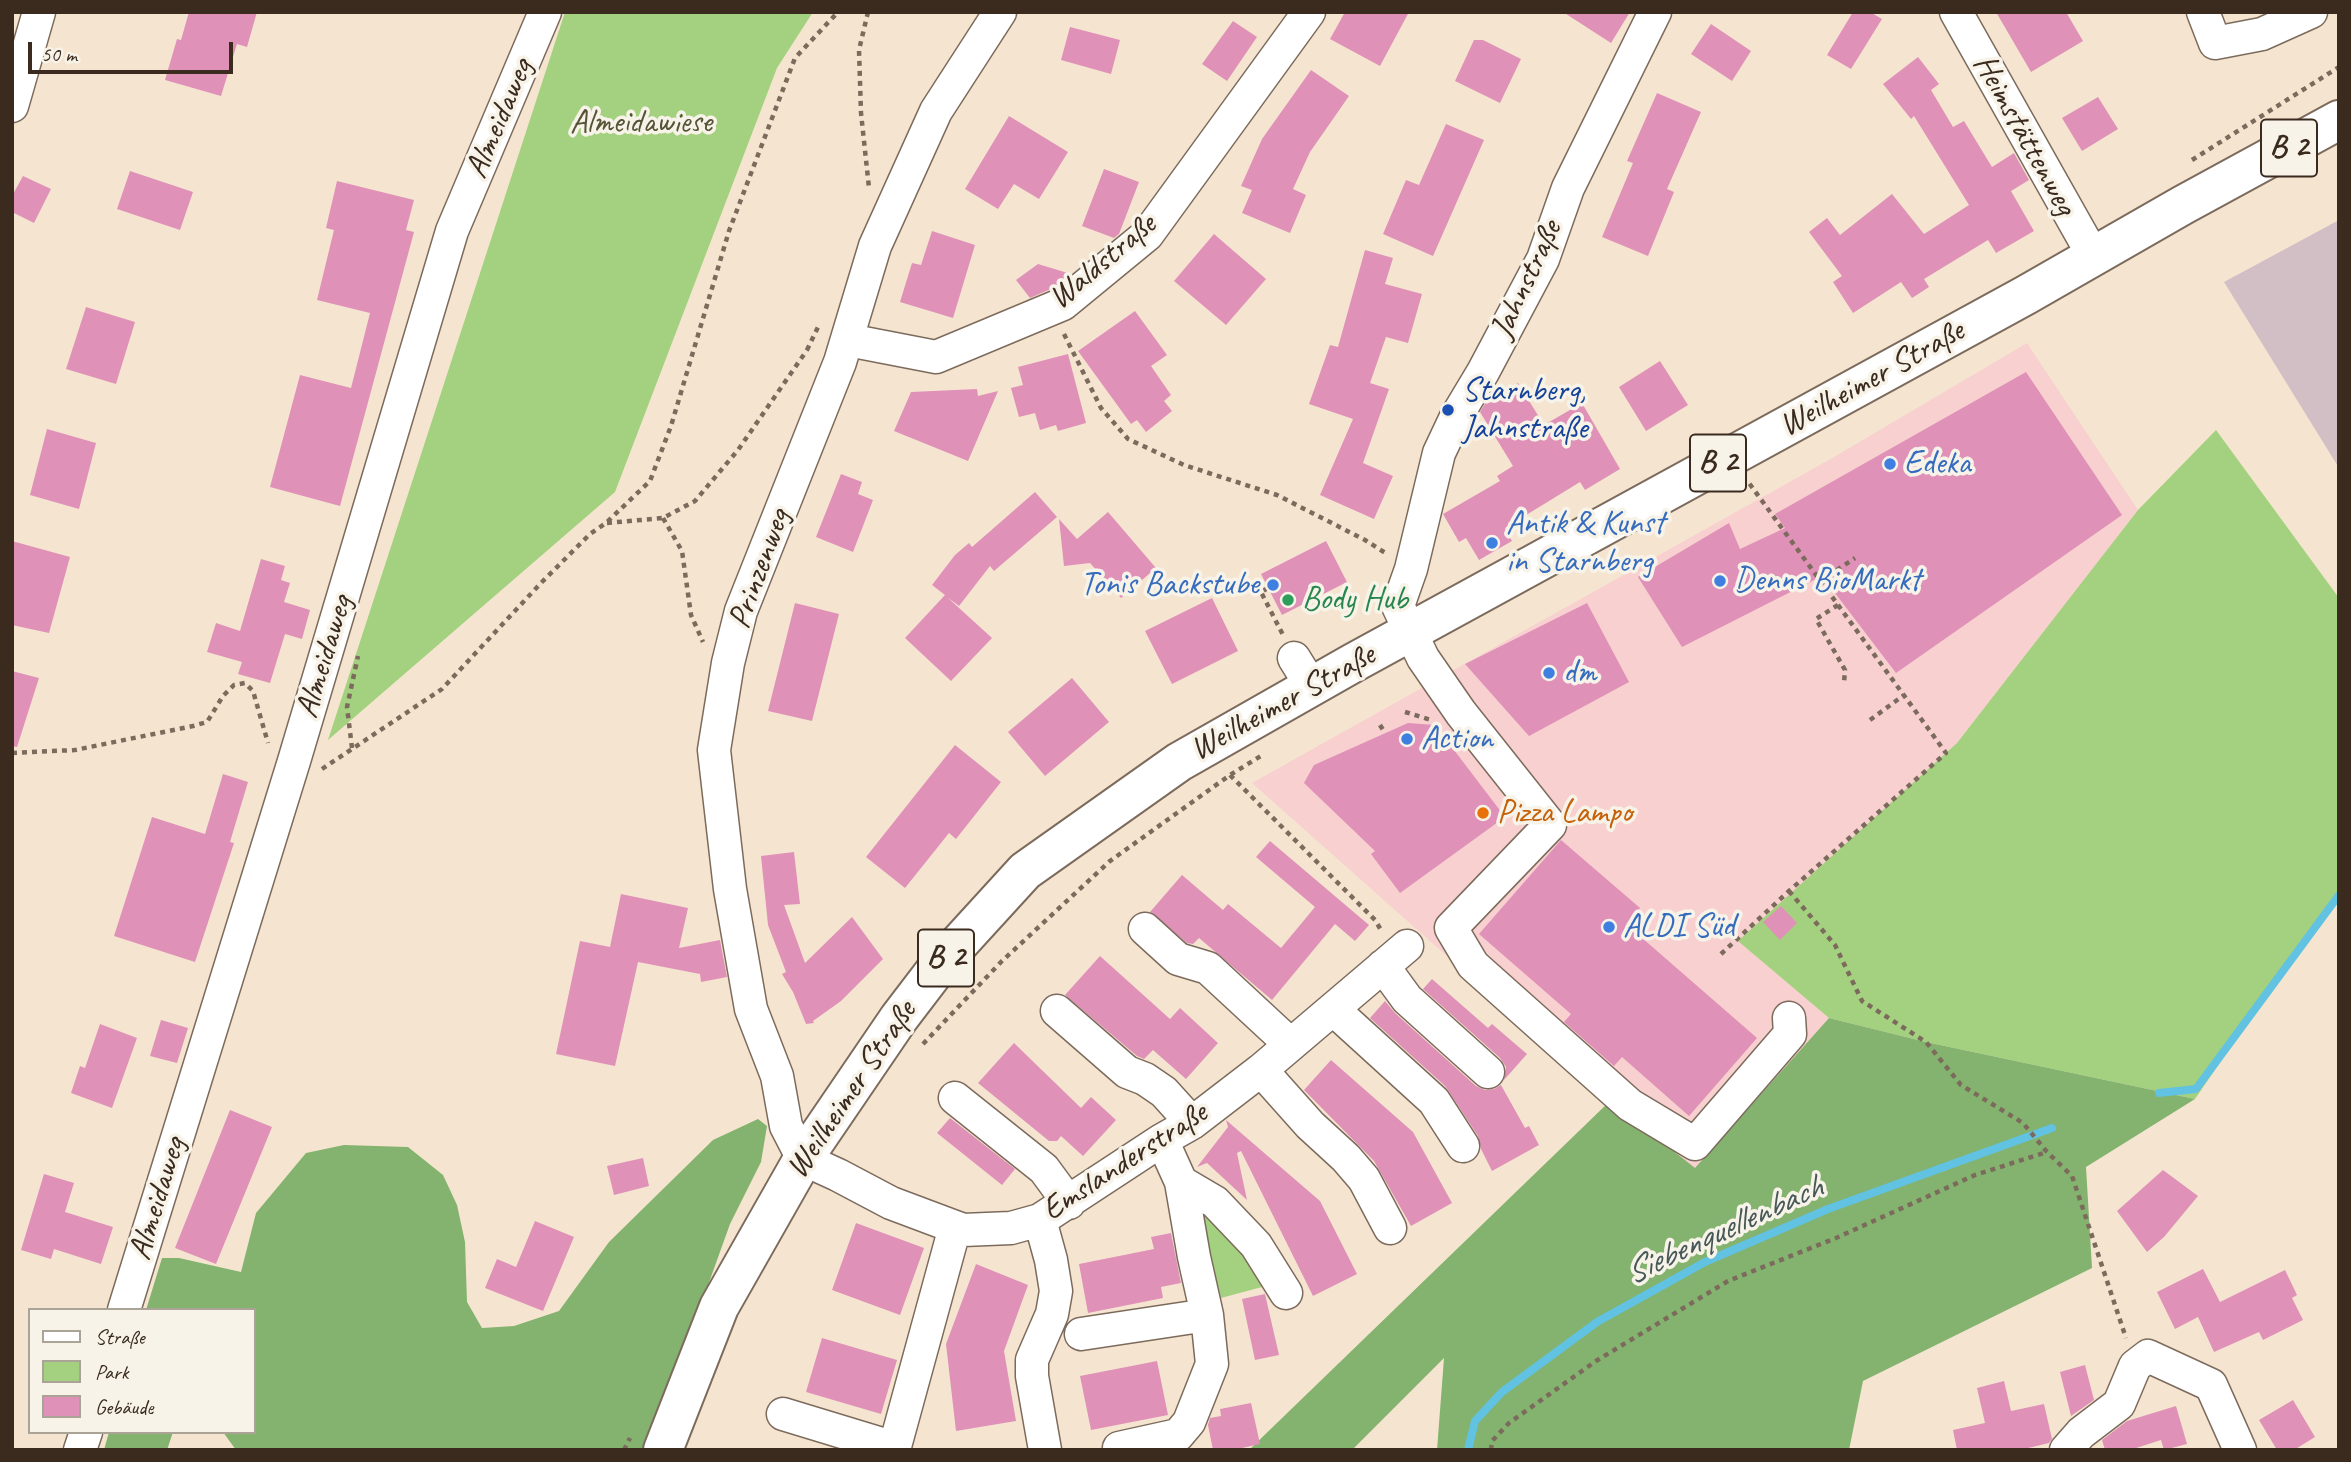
<!DOCTYPE html>
<html>
<head>
<meta charset="utf-8">
<style>
  body { margin:0 }
  #map { position:relative; width:2351px; height:1462px; overflow:hidden; background:#f5e5d0; font-family:Caveat,sans-serif }
  canvas { display:block }
  .frame { position:absolute; inset:0; border:14px solid #3b2a1e; pointer-events:none }
  .legend { position:absolute; left:28px; top:1308px; width:228px; height:126px; box-sizing:border-box; background:#f7f3e8; border:2px solid #aca397; margin:0; padding:9px 12px; list-style:none; font-size:21px; color:#3b2a1e }
  .legend li { display:flex; align-items:center; gap:14px; height:35px }
  .legend b { width:35px; border:2px solid #aca397 }
  .scale { position:absolute; left:28px; top:42px; width:205px; height:32px; box-sizing:border-box; border:4px solid #3b2a1e; border-top:0; padding-left:9px; font-size:21px; line-height:24px; white-space:nowrap; color:#3b2a1e; -webkit-text-stroke:5px #f7f3e8; paint-order:stroke }
</style>
</head>
<body>
<div id="map">
<canvas width="2351" height="1462"></canvas>
<div class="frame"></div>
<ul class="legend">
<li><b style="height:9px;background:#fff"></b>Straße</li>
<li><b style="height:19px;background:#a4d17f"></b>Park</li>
<li><b style="height:19px;background:#e091b8"></b>Gebäude</li>
</ul>
<div class="scale">50 m</div>
</div>
<script>
const ctx = document.querySelector('canvas').getContext('2d');
ctx.lineJoin = 'round';
function fillPath(path, color) { ctx.fillStyle = color; ctx.fill(path, 'evenodd'); }
const poly = rows => new Path2D(rows.map(r => 'M' + r).join(''));
function strokePath(path, color, width, dash) { ctx.strokeStyle = color; ctx.lineWidth = width; ctx.lineCap = dash ? 'butt' : 'round'; ctx.setLineDash(dash || []); ctx.stroke(path); }
function write(font, color, halo, rows, align = 'center') {
  ctx.font = font + ' Caveat,sans-serif'; ctx.lineWidth = 7; ctx.setLineDash([]); ctx.textBaseline = 'middle'; ctx.strokeStyle = halo; ctx.fillStyle = color; for (const [text, x, y, turn = 0] of rows) {
    ctx.save(); ctx.translate(x, y); ctx.rotate((+turn || 0) * Math.PI / 180); ctx.textAlign = isNaN(turn) ? turn : align; if (halo) ctx.strokeText(text, 0, 0); ctx.fillText(text, 0, 0); ctx.restore();
  }
}
const built = poly([
  [2027,343,2138,510,1957,743,1739,941,1829,1018,1695,1169,1610,1101,1252,783,1834,457]
]);
const industrial = poly([
  [2339,220,2339,468,2224,282]
]);
const green = poly([
  [565,12,813,12,777,68,615,492,328,740],
  [2216,430,2339,598,2339,889,2195,1099,1926,1042,1829,1018,1738,941,1957,743,2138,510],
  [1215,1213,1254,1260,1262,1287,1221,1298,1201,1215]
]);
const forest = poly([
  [1829,1018,1926,1042,2195,1099,2086,1167,2092,1268,1863,1381,1849,1450,1437,1450,1444,1358,1352,1450,1249,1450,1610,1101,1695,1168],
  [758,1119,767,1126,761,1162,730,1224,679,1366,642,1450,236,1450,223,1432,254,1432,254,1310,146,1310,162,1258,179,1258,241,1272,256,1213,306,1153,344,1145,408,1147,443,1175,457,1205,465,1242,467,1302,482,1328,514,1326,559,1311,609,1242,713,1140],
  [109,1432,173,1432,167,1450,104,1450]
]);
const stream = poly([
  [2159,1093,2196,1089,2339,895],
  [1468,1450,1475,1421,1502,1392,1597,1322,1705,1262,1828,1209,2052,1128]
]);
const building = poly([
  [189,12,257,12,247,47,237,44,221,96,165,80,177,39,181,40],
  [1345,12,1409,12,1380,66,1330,39],
  [1563,12,1630,12,1611,43],
  [1853,12,1870,12,1882,19,1851,69,1827,55],
  [1996,12,2066,12,2083,41,2031,72],
  [1233,21,1257,37,1227,81,1202,64],
  [1711,24,1751,51,1732,81,1691,54],
  [1070,27,1120,40,1111,74,1061,60],
  [1474,40,1483,40,1521,59,1500,103,1455,81],
  [1918,57,1939,84,1931,90,1953,127,1964,121,1992,167,2014,153,2029,180,2011,191,2034,231,1996,253,1988,240,1924,279,1929,287,1912,298,1901,282,1853,313,1833,282,1842,276,1809,232,1827,218,1840,235,1892,194,1924,234,1969,205,1914,116,1911,119,1883,84],
  [1311,70,1349,96,1310,152,1293,189,1306,195,1290,233,1242,213,1252,190,1241,186,1262,139],
  [1657,93,1701,112,1667,189,1674,192,1648,256,1602,237,1633,163,1627,161],
  [2098,97,2118,129,2082,151,2062,118],
  [1009,116,1068,152,1039,199,1014,184,998,209,965,189],
  [1446,124,1484,140,1433,256,1383,234,1406,180,1419,185],
  [1104,169,1139,182,1119,234,1114,238,1082,226],
  [130,171,193,192,180,230,117,209],
  [23,176,51,189,34,223,12,212,12,196],
  [337,181,414,200,406,230,414,232,340,506,270,487,300,375,351,388,370,313,317,300,334,230,326,228],
  [932,231,975,245,953,318,900,302,912,263,921,265],
  [1214,234,1266,279,1226,325,1174,281],
  [1365,250,1393,258,1385,284,1422,294,1408,343,1386,337,1370,383,1389,389,1363,463,1393,476,1374,519,1320,495,1353,419,1309,404,1330,345,1338,347],
  [1038,264,1071,274,1053,288,1030,298,1016,280],
  [86,307,135,322,116,384,66,369],
  [1135,311,1167,355,1151,366,1171,395,1164,401,1172,411,1146,432,1137,420,1131,424,1078,351],
  [1068,354,1086,423,1058,431,1056,425,1040,430,1035,413,1019,417,1011,388,1023,385,1018,367],
  [1660,361,1688,405,1646,431,1619,387],
  [2026,372,2122,515,1896,673,1822,576,1682,647,1638,577,1729,523,1740,549,1785,528,1775,514],
  [1518,383,1544,425,1582,403,1620,469,1585,490,1580,482,1505,528,1512,541,1479,560,1466,538,1459,542,1443,514,1500,481,1497,476,1513,466,1480,412,1486,402],
  [977,389,978,396,998,391,968,461,894,431,911,392],
  [47,429,96,443,79,509,30,495],
  [841,474,862,482,858,494,873,500,853,552,816,537],
  [1035,492,1057,517,994,571,990,566,959,606,947,597,992,638,951,681,905,638,945,595,932,585,955,555,969,543,972,547],
  [1108,512,1156,568,1121,598,1090,563,1064,566,1059,519,1077,539],
  [12,541,70,557,49,633,12,625],
  [1326,541,1347,582,1282,615,1261,574],
  [261,559,285,566,281,580,290,583,284,602,310,610,302,639,285,634,270,683,238,674,242,662,207,652,216,623,240,631],
  [1212,598,1238,651,1172,684,1145,631],
  [795,603,839,614,812,721,768,711],
  [1587,603,1629,682,1529,736,1465,664],
  [12,671,39,678,17,747,12,746],
  [1072,678,1109,722,1045,776,1008,732],
  [1408,723,1435,725,1505,817,1400,893,1371,854,1375,851,1304,783,1314,765],
  [955,745,1001,782,956,839,949,833,905,888,866,857],
  [223,774,248,782,230,842,234,843,195,962,114,936,152,817,205,834],
  [1561,840,1640,908,1626,924,1757,1038,1689,1116,1622,1057,1614,1066,1564,1022,1571,1014,1479,934],
  [1270,841,1369,925,1355,941,1335,924,1272,1000,1199,938,1193,944,1187,943,1150,912,1182,875,1223,910,1228,904,1281,948,1315,907,1256,857],
  [794,852,800,904,784,905,805,963,852,917,883,959,841,1001,813,1021,814,1023,806,1024,793,992,782,974,786,972,768,925,761,856],
  [621,894,688,908,679,948,720,940,727,977,701,982,700,974,638,962,615,1066,556,1054,580,941,610,947],
  [1781,906,1797,923,1780,940,1763,922],
  [1100,956,1170,1019,1180,1008,1218,1043,1186,1079,1153,1050,1144,1059,1137,1056,1065,995],
  [1432,979,1488,1028,1492,1024,1527,1054,1504,1080,1506,1067,1500,1058,1423,989],
  [1385,1001,1395,1013,1476,1086,1485,1090,1494,1089,1501,1085,1525,1128,1529,1126,1539,1145,1492,1171,1481,1149,1478,1136,1445,1086,1370,1018],
  [161,1020,188,1028,177,1063,150,1056],
  [100,1024,137,1038,112,1108,71,1093,80,1066,85,1068],
  [1014,1043,1081,1108,1091,1097,1116,1120,1083,1156,1061,1136,1057,1141,1049,1141,978,1083],
  [1331,1060,1413,1132,1452,1203,1411,1226,1374,1161,1304,1090],
  [230,1110,272,1127,216,1264,175,1248],
  [950,1118,1015,1169,1002,1185,937,1133],
  [1226,1120,1320,1201,1357,1274,1313,1296,1241,1151,1237,1153,1247,1200,1207,1163,1197,1167,1228,1127],
  [643,1158,649,1186,614,1195,607,1166],
  [2163,1170,2198,1196,2164,1237,2147,1252,2117,1211],
  [44,1174,74,1183,65,1212,113,1227,101,1264,54,1249,51,1259,21,1250],
  [535,1221,574,1237,543,1311,485,1288,497,1259,516,1267],
  [856,1223,924,1248,900,1315,832,1290],
  [1171,1233,1181,1283,1161,1287,1163,1298,1088,1313,1079,1264,1154,1249,1151,1237],
  [976,1264,1028,1285,1004,1351,1016,1421,956,1431,946,1344],
  [2203,1269,2220,1302,2285,1270,2297,1295,2292,1298,2303,1320,2263,1340,2259,1332,2214,1352,2198,1317,2175,1329,2157,1292],
  [1265,1294,1279,1355,1255,1360,1242,1299],
  [822,1338,897,1360,881,1414,806,1392],
  [1157,1361,1168,1415,1091,1430,1080,1376],
  [2085,1365,2094,1400,2071,1416,2060,1372],
  [2004,1381,2011,1411,2044,1404,2052,1439,2049,1443,2020,1450,1957,1450,1953,1430,1985,1423,1977,1388],
  [2293,1400,2315,1437,2294,1450,2277,1450,2259,1420],
  [1251,1403,1260,1444,1233,1450,1213,1450,1208,1425,1210,1418,1221,1416,1220,1409],
  [2176,1406,2187,1444,2164,1450,2161,1440,2130,1450,2105,1450,2102,1440,2127,1421]
]);
const path = poly([
  [868,12,859,50,861,113,869,188],
  [2192,160,2339,67],
  [1064,334,1101,408,1128,439,1184,465,1277,495,1365,540,1387,554],
  [807,350,818,327],
  [663,518,682,551,691,615,703,642],
  [607,523,663,518,695,501,738,450,807,350],
  [1820,581,1855,558],
  [1268,588,1261,592,1283,635],
  [1838,605,1816,619,1845,670,1844,683],
  [1405,712,1431,720],
  [1870,720,1904,695],
  [1380,725,1385,733],
  [352,748,347,707,358,656],
  [12,753,75,750,193,726,207,722,223,696,234,685,245,683,253,691,268,743],
  [322,769,442,689,541,583,590,534,606,523,650,481,671,426,729,231,795,58,838,12],
  [1230,775,1375,920,1381,930],
  [1789,891,1835,945,1862,1001,1926,1042,1961,1085,2023,1123,2047,1152,2072,1176,2126,1338],
  [1721,954,1789,891,1946,753,1749,483],
  [923,1044,1002,961,1110,861,1230,775,1264,754],
  [624,1450,630,1438],
  [1491,1450,1492,1441,1509,1423,1596,1361,1728,1281,1836,1238,1975,1175,2047,1152]
]);
const minor = poly([
  [1000,12,936,111,875,246,840,362,741,611,728,663,714,750,730,889,751,1009,777,1076,786,1126,803,1159,838,1175,891,1203,963,1230,1011,1228,1040,1220,1162,1140,1192,1123,1261,1070,1407,946],
  [1655,12,1568,188,1543,259,1483,372,1456,417,1439,453,1411,569,1398,606,1423,658,1461,713,1550,825,1451,928,1473,965,1630,1105,1695,1144,1790,1034,1789,1018],
  [1956,12,2094,257],
  [2203,12,2215,43,2262,34,2311,12],
  [12,106,39,12],
  [848,340,936,357,1063,304,1147,235,1309,12],
  [1294,658,1312,687],
  [1145,929,1178,959,1208,968,1290,1044],
  [1383,966,1407,999,1488,1072],
  [1334,1010,1434,1101,1463,1146],
  [1057,1011,1127,1072,1145,1079,1164,1092,1192,1123],
  [1261,1070,1310,1125,1346,1158,1364,1179,1390,1228],
  [955,1098,1044,1169,1069,1203],
  [1181,1182,1215,1202,1256,1245,1286,1293],
  [1040,1220,1051,1260,1056,1291,1052,1314,1032,1360,1032,1376,1045,1450],
  [124,1310,294,761,452,231,545,12],
  [1081,1334,1207,1315],
  [783,1414,895,1448],
  [1119,1448,1178,1435,1189,1422,1212,1364,1207,1315,1194,1257,1181,1182,1162,1140],
  [80,1450,86,1432],
  [894,1450,955,1227],
  [2066,1450,2081,1433,2119,1404,2135,1366,2148,1356,2211,1385,2240,1450]
]);
const major = poly([
  [663,1450,719,1307,803,1159,899,1018,941,963,1025,871,1179,762,1353,663,2026,295,2183,205,2339,120]
]);
const markers = [
  [1448,410,7,"#1a4fb4"],
  [1890,464,7,"#3f7fe0"],
  [1492,543,7,"#3f7fe0"],
  [1720,581,7,"#3f7fe0"],
  [1273,585,7,"#3f7fe0"],
  [1288,600,7,"#2e9e5b"],
  [1549,673,7,"#3f7fe0"],
  [1407,739,7,"#3f7fe0"],
  [1483,813,7,"#e8710a"],
  [1609,927,7,"#3f7fe0"]
];
const shields = [
  [2289,148,56],
  [1718,463,56],
  [946,958,56]
];
const shieldNames = [
  ["B 2",2289,148],
  ["B 2",1718,463],
  ["B 2",946,958]
];
const streetNames = [
  ["Almeidaweg",500,119,-67],
  ["Heimstättenweg",2024,135,61],
  ["Waldstraße",1103,262,-40],
  ["Jahnstraße",1527,280,-65],
  ["Weilheimer Straße",1872,379,-29],
  ["Prinzenweg",760,569,-70],
  ["Almeidaweg",325,657,-73],
  ["Weilheimer Straße",1283,703,-29],
  ["Weilheimer Straße",852,1090,-56],
  ["Emslanderstraße",1125,1162,-33],
  ["Almeidaweg",158,1199,-73]
];
const parkNames = [
  ["Almeidawiese",641,123]
];
const transitNames = [
  ["Starnberg,",1462,391],
  ["Jahnstraße",1462,429]
];
const shopNames = [
  ["Edeka",1904,464],
  ["Antik & Kunst",1506,524],
  ["in Starnberg",1506,562],
  ["Denns BioMarkt",1734,581],
  ["Tonis Backstube",1259,585,"right"],
  ["dm",1563,673],
  ["Action",1421,739],
  ["ALDI Süd",1623,927]
];
const leisureNames = [
  ["Body Hub",1302,600]
];
const foodNames = [
  ["Pizza Lampo",1497,813]
];
const waterNames = [
  ["Siebenquellenbach",1724,1231,-25]
];
fillPath(built, '#f7d0cf');
fillPath(industrial, '#d2bec5');
fillPath(green, '#a4d17f');
fillPath(forest, '#83b36e');
strokePath(stream, '#62c2e1', 8);
fillPath(building, '#e091b8');
strokePath(minor, '#7c6b5c', 35);
strokePath(major, '#7c6b5c', 42);
strokePath(path, '#7c6b5c', 4.5, [5, 5]);
strokePath(minor, '#fff', 32);
strokePath(major, '#fff', 38);
for (const [x, y, r, color] of markers) { const dot = new Path2D(); dot.arc(x, y, r, 0, 2 * Math.PI); ctx.fillStyle = color; ctx.fill(dot); strokePath(dot, '#f7f3e8', 2.5); }
for (const [x, y, w] of shields) { const box = new Path2D(); box.roundRect(x - w / 2, y - 28.5, w, 57, 5); ctx.fillStyle = '#f7f3e8'; ctx.fill(box); strokePath(box, '#3b2a1e', 2); }
write('bold 32px', '#3b2a1e', null, shieldNames);
write('33px', '#3b2a1e', '#f7f3e8', streetNames);
write('33px', '#555436', '#f7f3e8', parkNames);
write('33px', '#164399', '#f7f3e8', transitNames, 'left');
write('33px', '#366cbe', '#f7f3e8', shopNames, 'left');
write('33px', '#27864d', '#f7f3e8', leisureNames, 'left');
write('33px', '#c56008', '#f7f3e8', foodNames, 'left');
write('italic 35px', '#475858', '#f7f3e8', waterNames);
</script>
</body>
</html>
